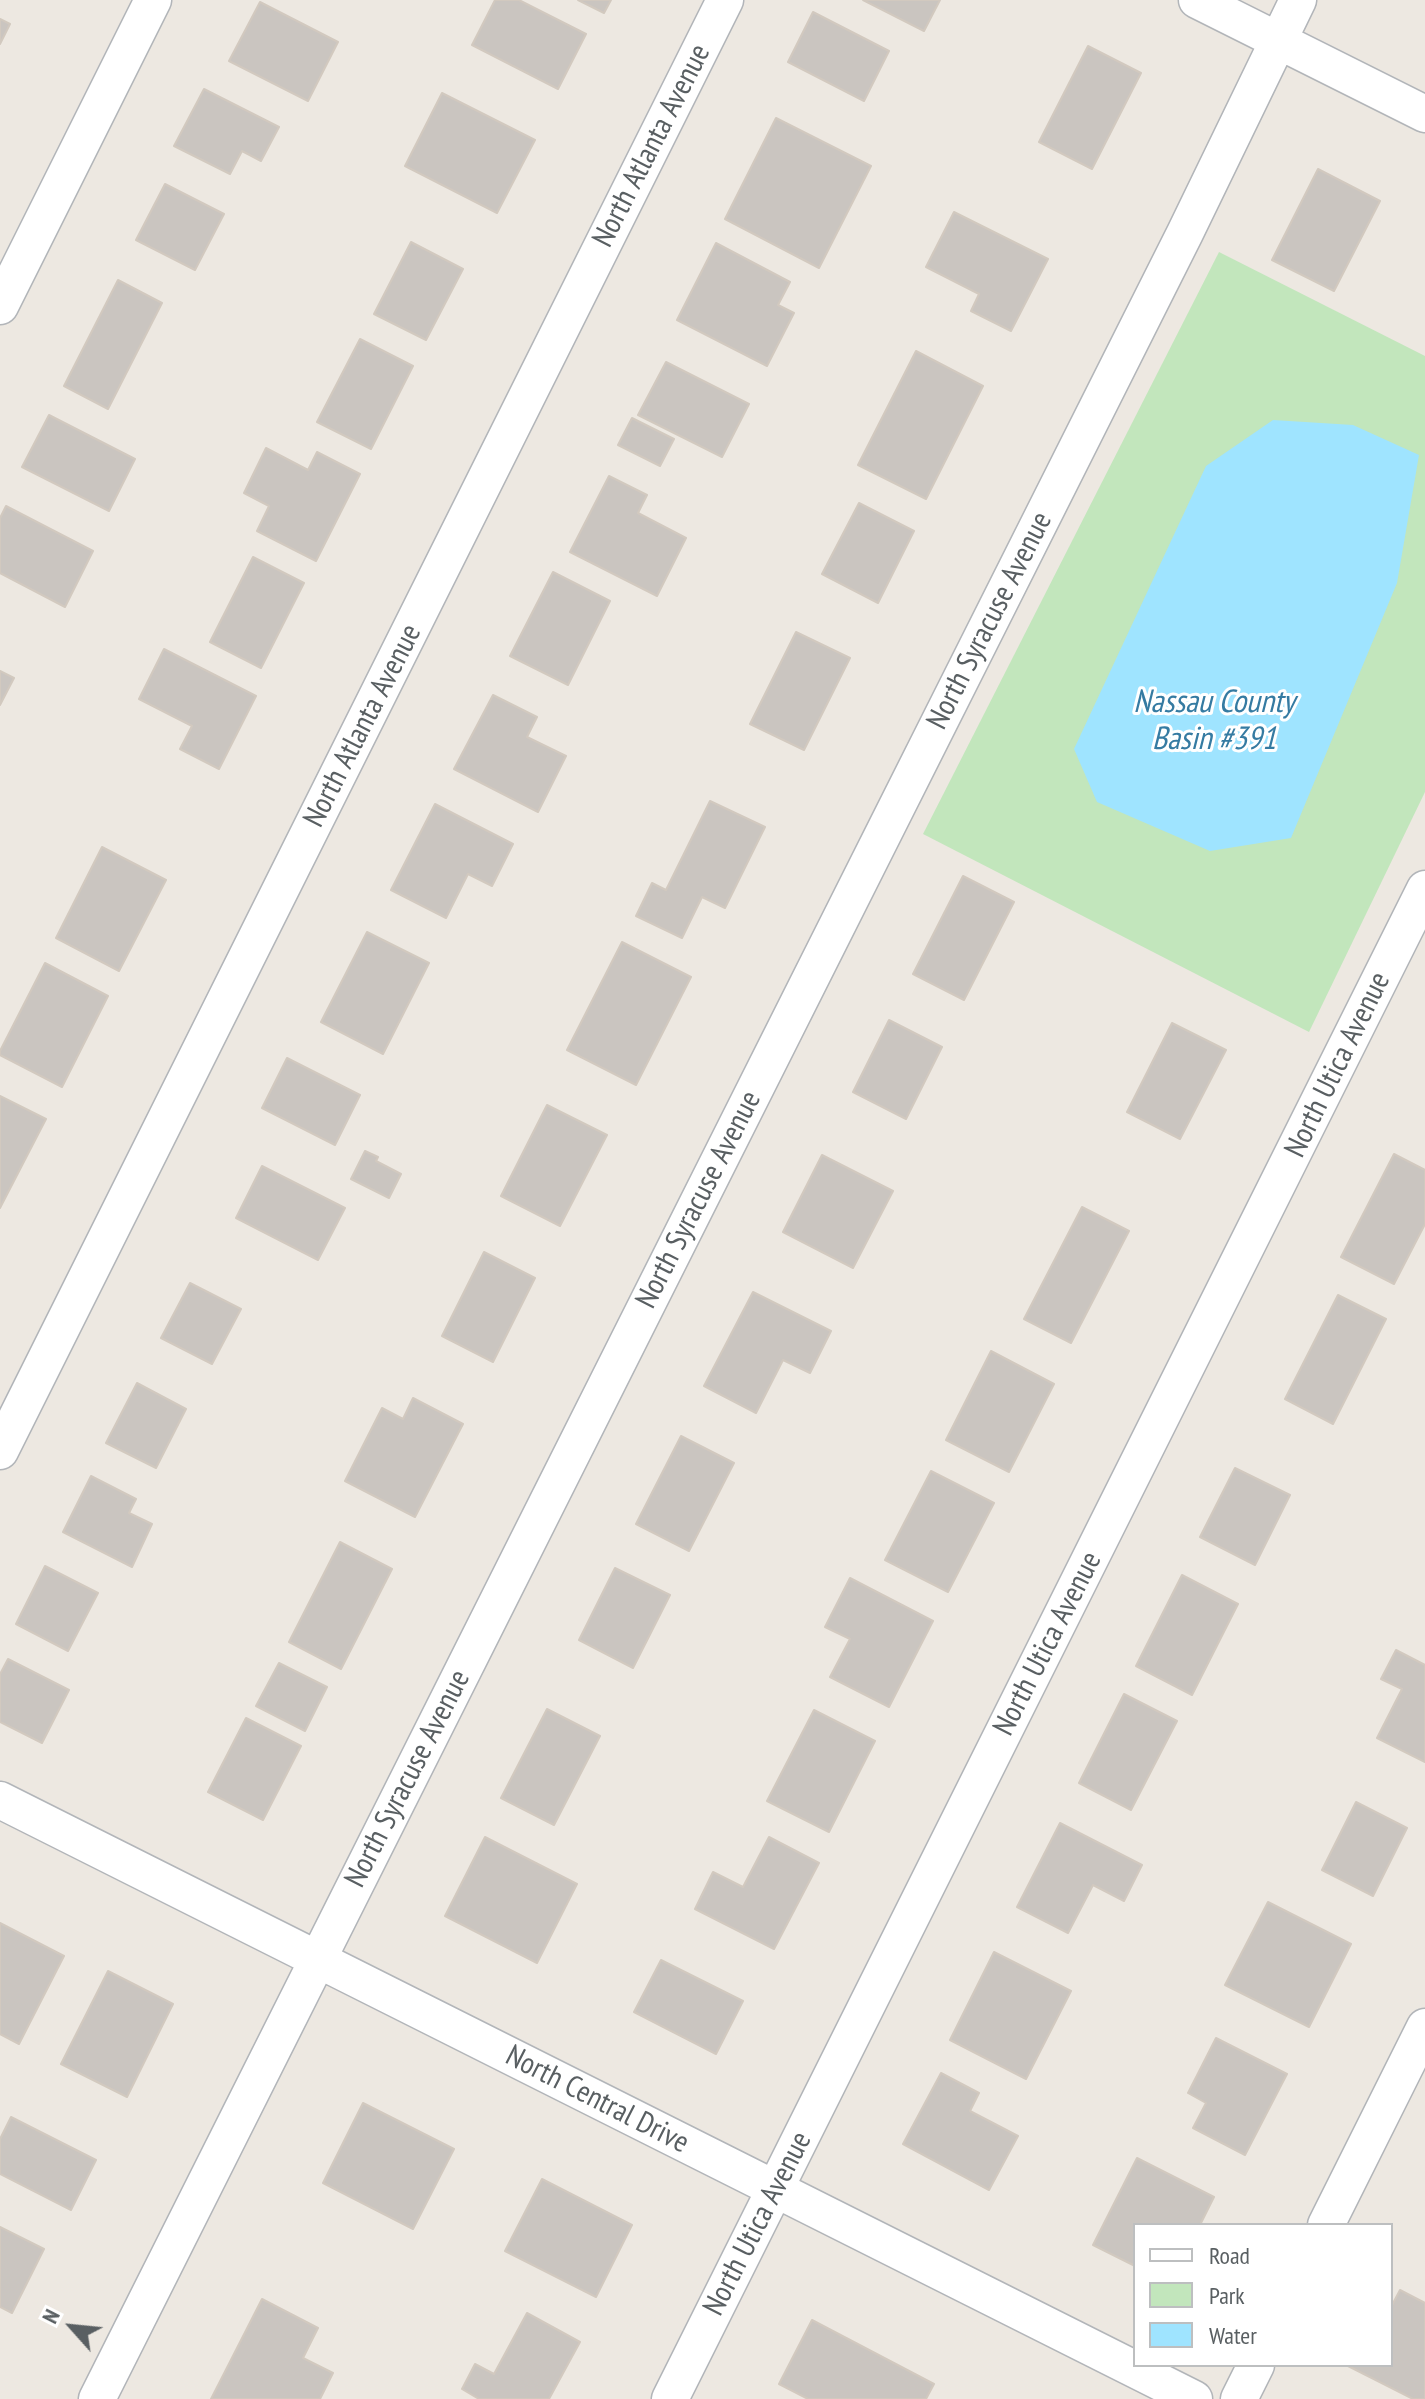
<!DOCTYPE html>
<html>
<head>
<meta charset="utf-8">
<style>
  body { margin:0 }
  #map { position:relative; width:1425px; height:2399px; overflow:hidden; background:#ede8e1; font-family:"PT Sans Narrow",sans-serif }
  canvas { display:block }
  .legend { position:absolute; left:1133px; top:2223px; width:260px; height:144px; box-sizing:border-box; background:#fff; border:2px solid #bdbfc0; margin:0; padding:10px 14px; list-style:none; font-size:24px; color:#595f62 }
  .legend li { display:flex; align-items:center; gap:16px; height:40px }
  .legend b { width:40px; border:2px solid #bdbfc0 }
  .north { position:absolute; left:32px; top:2287px; width:80px; height:80px; -webkit-text-stroke:6px #fff; paint-order:stroke; rotate:297deg; font-size:22px; font-weight:700; line-height:32px; text-align:center; color:#595f62 }
  .north::after { content:''; display:block; margin:auto; width:28px; height:36px; background:#595f62; clip-path:polygon(50% 0,100% 100%,50% 72%,0 100%) }
</style>
</head>
<body>
<div id="map">
<canvas width="1425" height="2399"></canvas>
<ul class="legend">
<li><b style="height:10px;background:#fff"></b>Road</li>
<li><b style="height:22px;background:#c2e6bc"></b>Park</li>
<li><b style="height:22px;background:#9fe4ff"></b>Water</li>
</ul>
<div class="north">N</div>
</div>
<script>
const ctx = document.querySelector('canvas').getContext('2d');
ctx.lineJoin = 'round';
function fillPath(path, color) { ctx.fillStyle = color; ctx.fill(path, 'evenodd'); }
const poly = rows => new Path2D(rows.map(r => 'M' + r).join(''));
function strokePath(path, color, width, dash) { ctx.strokeStyle = color; ctx.lineWidth = width; ctx.lineCap = dash ? 'butt' : 'round'; ctx.setLineDash(dash || []); ctx.stroke(path); }
function write(font, color, halo, rows, align = 'center') {
  ctx.font = font + ' "PT Sans Narrow",sans-serif'; ctx.lineWidth = 6; ctx.setLineDash([]); ctx.textBaseline = 'middle'; ctx.strokeStyle = halo; ctx.fillStyle = color; for (const [text, x, y, turn = 0] of rows) {
    ctx.save(); ctx.translate(x, y); ctx.rotate((+turn || 0) * Math.PI / 180); ctx.textAlign = isNaN(turn) ? turn : align; if (halo) ctx.strokeText(text, 0, 0); ctx.fillText(text, 0, 0); ctx.restore();
  }
}
const green = poly([
  [1219,252,1425,356,1425,792,1309,1032,923,834]
]);
const water = poly([
  [1273,420,1353,425,1419,455,1397,583,1291,838,1210,851,1097,802,1074,749,1206,466]
]);
const building = poly([
  [495,0,519,0,586,34,558,89,472,45,495,0],
  [578,0,611,0,604,13,578,0],
  [863,0,940,0,924,31,863,0],
  [260,2,338,42,308,101,229,61,260,2],
  [813,12,889,51,864,101,788,62,813,12],
  [0,19,10,24,0,44,0,19],
  [1088,46,1141,73,1092,169,1039,142,1088,46],
  [204,89,279,127,261,161,242,151,230,174,174,146,204,89],
  [442,93,535,140,497,213,405,166,442,93],
  [776,118,871,166,819,268,725,219,776,118],
  [1318,169,1380,201,1334,291,1272,260,1318,169],
  [165,184,224,214,195,270,136,240,165,184],
  [954,212,1048,259,1011,331,971,311,979,294,926,267,954,212],
  [411,242,463,269,426,340,374,314,411,242],
  [716,243,790,282,778,305,794,313,767,366,677,320,716,243],
  [118,280,162,303,108,409,64,386,118,280],
  [360,339,413,366,371,449,317,422,360,339],
  [916,351,983,386,926,499,858,465,916,351],
  [666,362,749,404,722,457,638,415,666,362],
  [49,415,135,459,109,511,22,467,49,415],
  [632,418,674,439,660,466,618,445,632,418],
  [266,448,308,470,317,452,360,474,316,561,257,531,269,506,244,493,266,448],
  [609,476,647,495,638,513,686,538,657,596,570,552,609,476],
  [859,503,914,531,878,603,822,574,859,503],
  [6,506,93,551,65,607,0,573,0,518,6,506],
  [253,557,304,583,261,668,210,642,253,557],
  [553,572,610,601,568,685,510,656,553,572],
  [796,632,850,658,804,750,750,724,796,632],
  [164,649,256,696,219,769,180,749,192,726,139,699,164,649],
  [0,671,14,678,0,705,0,671],
  [493,695,537,717,527,737,566,756,538,812,454,769,493,695],
  [710,801,765,827,725,908,702,897,682,938,636,916,652,883,666,890,710,801],
  [435,804,513,844,492,886,468,874,446,918,391,890,435,804],
  [102,847,166,880,119,971,56,938,102,847],
  [963,876,1014,902,964,1000,913,974,963,876],
  [367,932,429,963,383,1054,321,1022,367,932],
  [622,942,691,977,636,1085,567,1050,622,942],
  [45,963,108,996,62,1087,0,1055,0,1051,45,963],
  [889,1020,942,1047,906,1119,853,1092,889,1020],
  [1172,1023,1226,1050,1180,1139,1127,1112,1172,1023],
  [287,1058,360,1095,335,1145,262,1108,287,1058],
  [0,1096,46,1119,0,1208,0,1096],
  [547,1105,607,1135,560,1226,501,1196,547,1105],
  [365,1151,378,1157,376,1161,401,1174,389,1198,351,1179,365,1151],
  [1394,1154,1425,1170,1425,1224,1394,1284,1341,1257,1394,1154],
  [822,1155,893,1191,853,1268,783,1232,822,1155],
  [262,1166,345,1208,318,1260,236,1218,262,1166],
  [1082,1207,1129,1231,1071,1343,1024,1319,1082,1207],
  [484,1252,535,1278,493,1362,442,1336,484,1252],
  [190,1283,241,1309,212,1364,161,1338,190,1283],
  [753,1292,831,1331,810,1373,783,1360,756,1413,704,1386,753,1292],
  [1338,1295,1386,1319,1333,1424,1285,1399,1338,1295],
  [991,1351,1054,1384,1009,1472,946,1440,991,1351],
  [137,1383,186,1409,156,1468,106,1443,137,1383],
  [413,1398,463,1424,415,1517,345,1481,382,1408,403,1419,413,1398],
  [681,1436,734,1463,689,1551,636,1524,681,1436],
  [1235,1468,1290,1495,1255,1565,1200,1537,1235,1468],
  [931,1471,994,1503,948,1592,885,1560,931,1471],
  [91,1476,136,1499,129,1513,152,1524,132,1567,63,1532,91,1476],
  [340,1542,392,1569,341,1669,289,1642,340,1542],
  [45,1566,98,1593,68,1651,16,1624,45,1566],
  [615,1568,670,1595,633,1668,579,1640,615,1568],
  [1182,1575,1238,1604,1192,1695,1136,1666,1182,1575],
  [850,1578,933,1621,889,1707,830,1677,850,1639,825,1627,850,1578],
  [1396,1650,1425,1665,1425,1762,1377,1738,1402,1689,1381,1679,1396,1650],
  [8,1659,69,1690,42,1743,0,1722,0,1674,8,1659],
  [279,1663,327,1687,305,1731,256,1706,279,1663],
  [1124,1694,1177,1721,1131,1810,1079,1783,1124,1694],
  [547,1709,600,1736,554,1825,501,1798,547,1709],
  [814,1710,875,1741,829,1832,767,1801,814,1710],
  [246,1718,301,1746,263,1820,208,1792,246,1718],
  [1356,1802,1407,1828,1373,1896,1322,1870,1356,1802],
  [1060,1823,1142,1865,1124,1901,1093,1885,1068,1933,1017,1907,1060,1823],
  [485,1837,577,1884,537,1963,445,1916,485,1837],
  [769,1837,819,1863,774,1949,695,1909,713,1872,743,1887,769,1837],
  [1268,1902,1351,1944,1309,2027,1225,1985,1268,1902],
  [0,1923,64,1956,19,2044,0,2034,0,1923],
  [994,1952,1071,1991,1026,2079,950,2040,994,1952],
  [661,1960,743,2001,716,2054,634,2012,661,1960],
  [108,1971,173,2004,127,2097,61,2064,108,1971],
  [1216,2038,1287,2074,1245,2155,1193,2128,1206,2103,1188,2093,1216,2038],
  [941,2073,979,2093,970,2111,1018,2136,989,2190,903,2144,941,2073],
  [363,2103,454,2149,413,2229,323,2183,363,2103],
  [11,2117,96,2160,71,2210,0,2174,0,2139,11,2117],
  [1137,2158,1214,2197,1200,2225,1135,2225,1135,2266,1093,2245,1137,2158],
  [542,2179,632,2225,596,2297,505,2251,542,2179],
  [0,2227,44,2249,12,2313,0,2307,0,2227],
  [1400,2290,1425,2303,1425,2399,1413,2399,1348,2366,1391,2365,1391,2307,1400,2290],
  [262,2299,318,2328,303,2358,333,2373,320,2399,211,2399,262,2299],
  [527,2313,580,2342,549,2399,479,2399,462,2389,475,2364,494,2374,527,2313],
  [812,2320,934,2384,926,2399,808,2399,779,2384,812,2320]
]);
const street = poly([
  [1197,0,1425,114],
  [0,306,153,0],
  [0,1451,725,0],
  [0,1800,1194,2399],
  [1326,2225,1425,2027],
  [97,2399,1185,233,1298,0],
  [670,2399,1425,889],
  [1239,2399,1256,2365]
]);
const streetNames = [
  ["North Atlanta Avenue",652,146,-63],
  ["North Syracuse Avenue",990,621,-63],
  ["North Atlanta Avenue",363,726,-63],
  ["North Utica Avenue",1338,1065,-64],
  ["North Syracuse Avenue",699,1200,-63],
  ["North Utica Avenue",1048,1644,-63],
  ["North Syracuse Avenue",408,1779,-63],
  ["North Central Drive",597,2100,27],
  ["North Utica Avenue",758,2224,-63]
];
const waterNames = [
  ["Nassau County",1214,703],
  ["Basin #391",1214,740]
];
fillPath(green, '#c2e6bc');
fillPath(water, '#9fe4ff');
fillPath(building, '#cac5c0');
strokePath(building, '#d2c9bf', 2);
strokePath(street, '#b2b5b9', 39);
strokePath(street, '#fff', 36);
write('30px', '#595f62', '#fff', streetNames);
write('italic 32px', '#357ba2', '#fff', waterNames);
</script>
</body>
</html>
